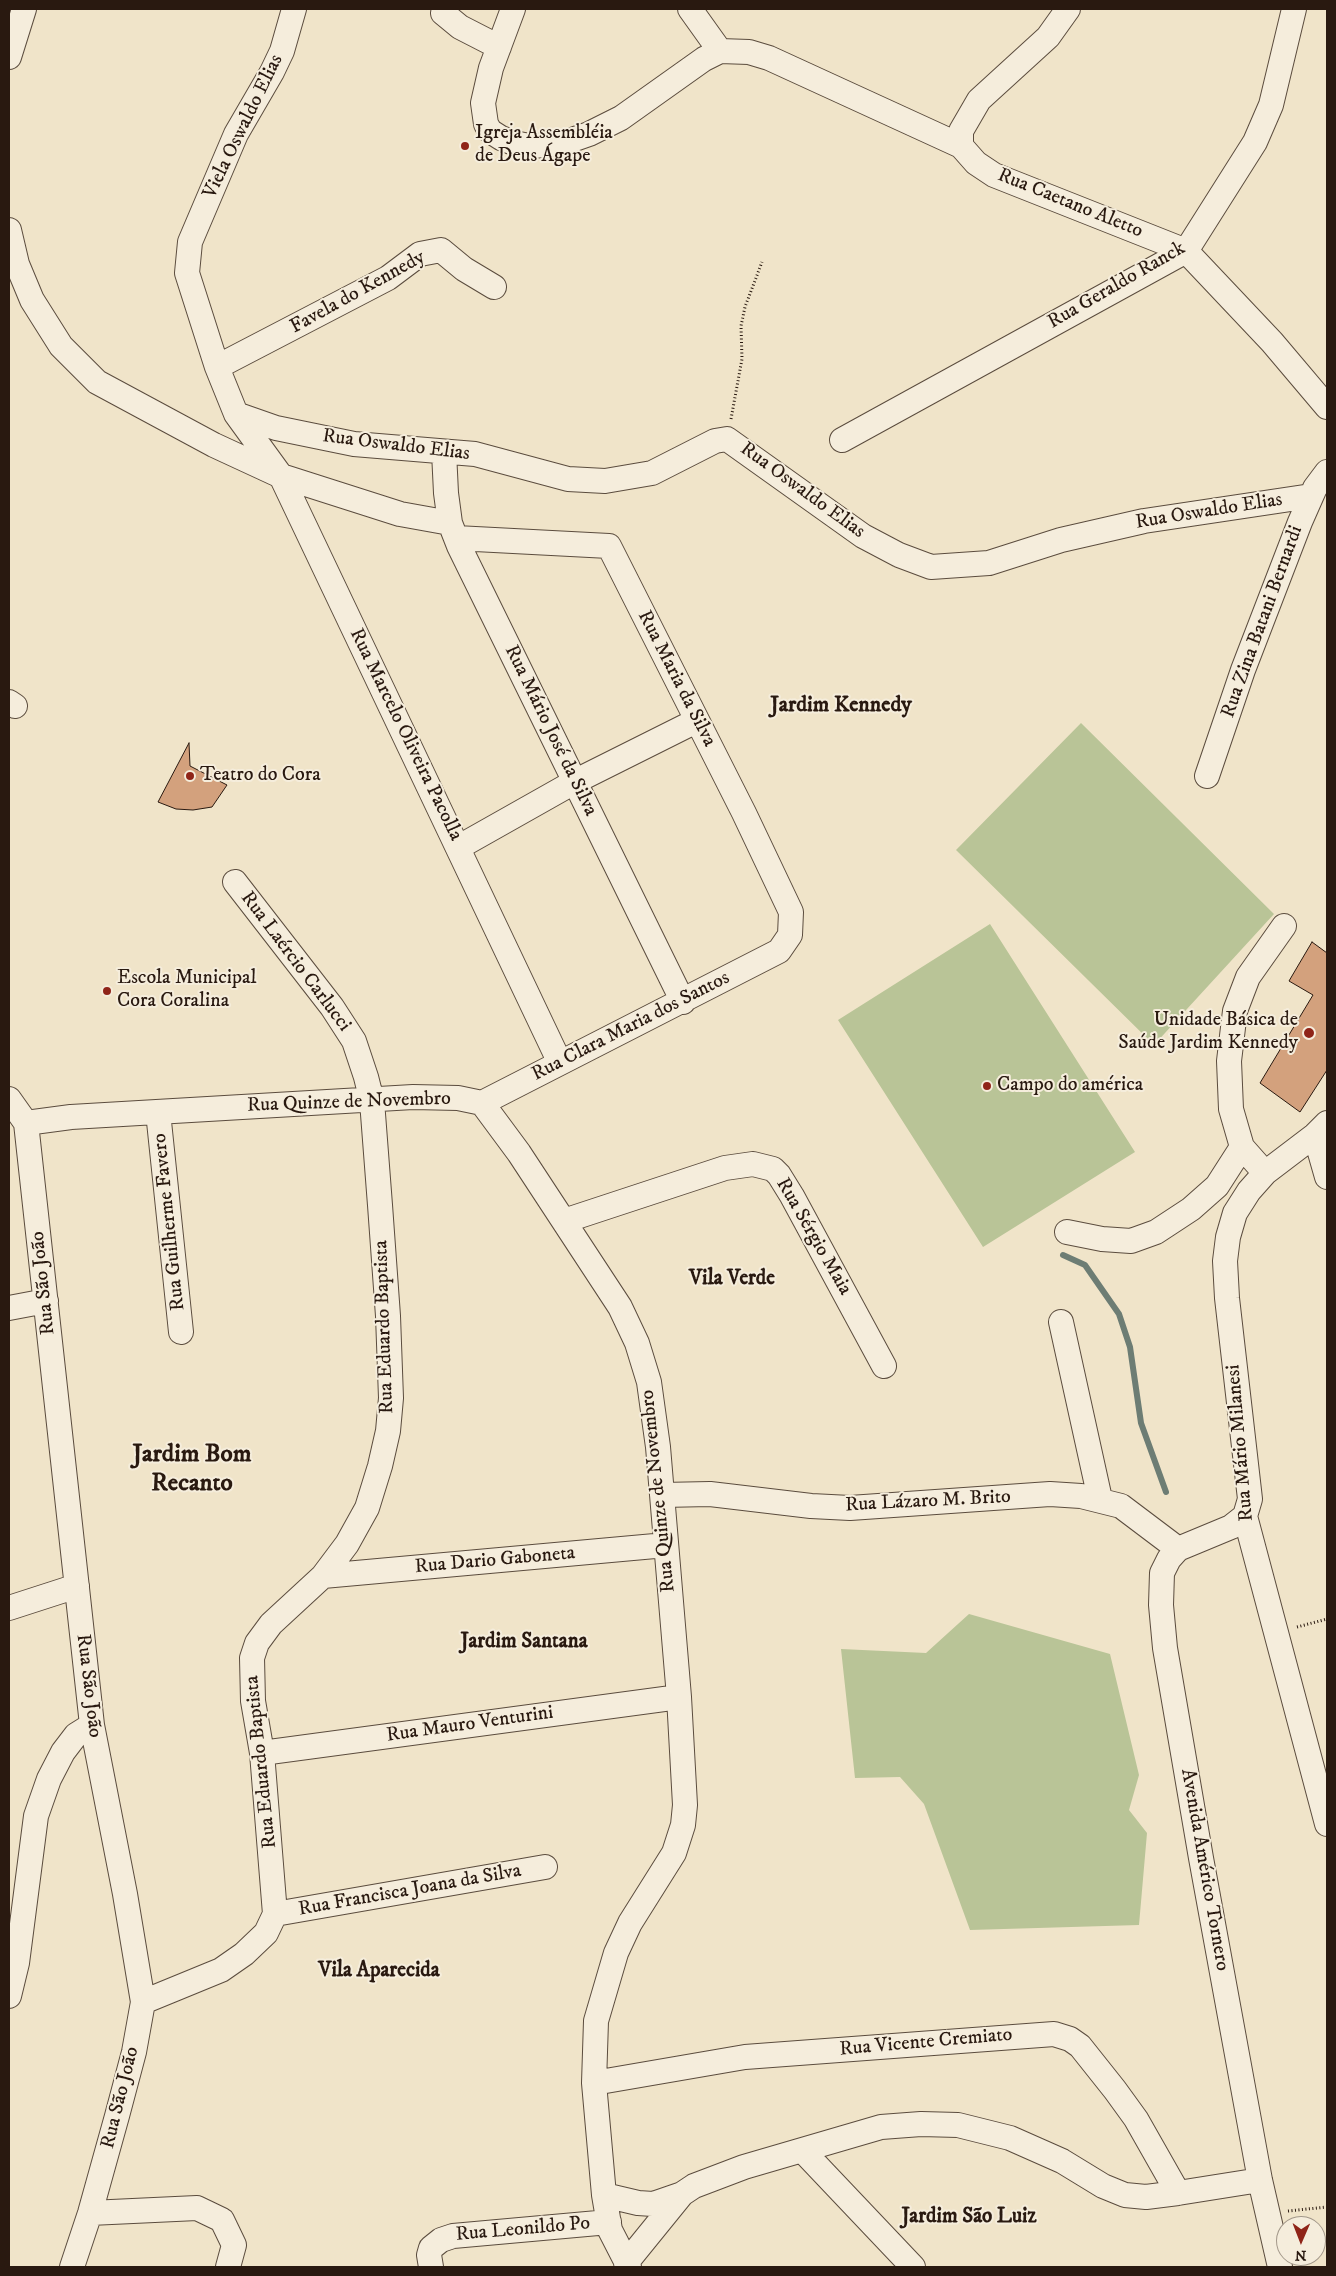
<!DOCTYPE html>
<html>
<head>
<meta charset="utf-8">
<style>
  body { margin:0 }
  #map { position:relative; width:1336px; height:2276px; overflow:hidden; background:#f0e4c9; font-family:"IM FELL DW Pica",serif }
  canvas { display:block }
  .frame { position:absolute; inset:0; border:10px solid #291910; pointer-events:none }
  .north { position:absolute; left:1276px; top:2216px; width:50px; height:50px; box-sizing:border-box; background:#f5eddc; border:1px solid #a3988a; border-radius:50%; rotate:181deg; font-size:14px; font-weight:700; line-height:20px; text-align:center; color:#291910 }
  .north::after { content:''; display:block; margin:auto; width:18px; height:22px; background:#8f2418; clip-path:polygon(50% 0,100% 100%,50% 72%,0 100%) }
</style>
</head>
<body>
<div id="map">
<canvas width="1336" height="2276"></canvas>
<div class="frame"></div>
<div class="north">N</div>
</div>
<script>
const ctx = document.querySelector('canvas').getContext('2d');
ctx.lineJoin = 'round';
function fillPath(path, color) { ctx.fillStyle = color; ctx.fill(path, 'evenodd'); }
const poly = rows => new Path2D(rows.map(r => 'M' + r).join(''));
function strokePath(path, color, width, dash) { ctx.strokeStyle = color; ctx.lineWidth = width; ctx.lineCap = dash ? 'butt' : 'round'; ctx.setLineDash(dash || []); ctx.stroke(path); }
function write(font, color, halo, rows, align = 'center') {
  ctx.font = font + ' "IM FELL DW Pica",serif'; ctx.lineWidth = 4; ctx.setLineDash([]); ctx.textBaseline = 'middle'; ctx.strokeStyle = halo; ctx.fillStyle = color; for (const [text, x, y, turn = 0] of rows) {
    ctx.save(); ctx.translate(x, y); ctx.rotate((+turn || 0) * Math.PI / 180); ctx.textAlign = isNaN(turn) ? turn : align; if (halo) ctx.strokeText(text, 0, 0); ctx.fillText(text, 0, 0); ctx.restore();
  }
}
const green = poly([
  [1081,723,1274,914,1154,1045,956,850],
  [990,924,1135,1152,983,1247,838,1020],
  [969,1614,1110,1654,1139,1775,1129,1810,1147,1833,1139,1925,970,1930,924,1804,900,1777,855,1778,841,1649,926,1653]
]);
const stream = poly([
  [1063,1255,1085,1265,1119,1314,1130,1347,1141,1423,1166,1492]
]);
const building = poly([
  [189,743,190,766,227,785,212,807,193,810,176,809,158,802,189,743],
  [1312,942,1327,953,1327,1070,1300,1112,1260,1083,1313,995,1289,981,1312,942]
]);
const path = poly([
  [731,419,742,359,741,326,745,307,762,262],
  [1297,1627,1327,1619],
  [1288,2211,1327,2207]
]);
const minor = poly([
  [294,9,282,51,272,72,236,134,190,242,187,273,217,367,236,414,281,476,560,1063],
  [513,9,491,68,483,103,486,124,490,131,501,138,514,143,529,146,547,145,569,141,589,134,621,118,704,59,720,51,749,52,769,58,961,146],
  [690,9,720,51],
  [1068,9,1048,37,979,100,961,131,961,146,976,163,994,175,1186,251,1272,342,1327,407],
  [443,13,460,27,499,47],
  [9,57,24,9],
  [9,230,17,264,32,300,61,346,97,382,214,445,281,476,400,514,450,523],
  [217,367,388,278,420,254,441,250,464,269,494,287],
  [236,414,276,428,354,444,475,454,568,479,605,481,652,473,715,441,727,439,863,536,899,555,931,567,989,563,1061,540,1144,521,1311,496],
  [842,440,1186,251,1255,142,1271,105,1294,9],
  [444,452,446,493,450,523,459,546,683,1002],
  [456,538,609,546,744,813,791,912,790,935,779,951,482,1103],
  [9,702,15,706],
  [1207,776,1243,670,1300,522,1315,488,1327,472],
  [459,847,576,781,696,721],
  [9,1099,26,1123,92,1725,125,1894,143,2002,134,2052,117,2116,90,2213,72,2267],
  [158,1112,181,1332],
  [26,1123,71,1117,413,1097,458,1098,482,1103,519,1153,620,1307,637,1343,649,1382,658,1447,679,1697,685,1805,683,1825,674,1853,630,1923,616,1953,596,2021,594,2083,604,2195,610,2230,629,2267],
  [1327,1123,1315,1135,1265,1173,1249,1191,1235,1213,1228,1237,1225,1261,1227,1298,1250,1499,1245,1516,1327,1824],
  [1315,1135,1327,1177],
  [1265,1173,1242,1147,1231,1109,1229,1061,1235,1011,1248,977,1284,926],
  [564,1221,725,1168,753,1164,773,1169,779,1175,792,1196,884,1366],
  [1067,1232,1102,1239,1131,1241,1156,1232,1191,1209,1217,1186,1242,1147],
  [9,1308,46,1301],
  [1061,1322,1100,1499],
  [662,1495,710,1494,811,1506,850,1508,1050,1494,1081,1496,1121,1506,1178,1549],
  [1245,1516,1231,1527,1178,1549,1169,1559,1162,1573,1161,1605,1165,1648,1201,1858,1260,2180,1280,2267],
  [323,1576,666,1545],
  [9,1608,77,1586],
  [262,1753,679,1697],
  [275,1914,545,1867],
  [9,1996,17,1963,36,1816,49,1779,63,1752,76,1735,92,1725],
  [143,2002,221,1970,244,1954,266,1933,275,1914,262,1753,253,1701,252,1658,257,1643,271,1624,323,1576,347,1544,367,1508,380,1466,388,1431,391,1398,388,1316,380,1205,372,1101,366,1077,354,1041,332,1007,235,882],
  [594,2083,745,2057,1054,2034,1070,2039,1080,2046,1115,2090,1136,2119,1178,2193],
  [803,2151,913,2267],
  [604,2195,638,2203,653,2204,682,2194,694,2186,744,2167,881,2127,921,2124,958,2125,1010,2138,1062,2161,1103,2186,1125,2195,1146,2197,1178,2193,1260,2180],
  [90,2213,197,2208,222,2220,234,2245,228,2267],
  [626,2263,682,2194],
  [431,2267,429,2255,431,2248,441,2240,453,2236,609,2222]
]);
const markers = [
  [465,146,5,"#8f2418"],
  [190,776,5,"#8f2418"],
  [107,991,5,"#8f2418"],
  [1309,1033,6,"#8f2418"],
  [987,1086,5,"#8f2418"]
];
const streetNames = [
  ["Viela Oswaldo Elias",244,127,-64],
  ["Rua Caetano Aletto",1070,204,22],
  ["Rua Geraldo Ranck",1117,286,-30],
  ["Favela do Kennedy",358,293,-29],
  ["Rua Oswaldo Elias",396,446,7],
  ["Rua Oswaldo Elias",802,491,36],
  ["Rua Oswaldo Elias",1209,512,-9],
  ["Rua Zina Batani Bernardi",1263,622,-70],
  ["Rua Maria da Silva",676,679,63],
  ["Rua Mário José da Silva",550,731,64],
  ["Rua Marcelo Oliveira Pacolla",405,735,64],
  ["Rua Laércio Carlucci",295,962,53],
  ["Rua Clara Maria dos Santos",631,1027,-27],
  ["Rua Quinze de Novembro",349,1103,-2],
  ["Rua Guilherme Favero",170,1222,-96],
  ["Rua Sérgio Maia",813,1237,60],
  ["Rua São João",44,1283,-96],
  ["Rua Eduardo Baptista",385,1327,-92],
  ["Rua Mário Milanesi",1241,1443,-95],
  ["Rua Quinze de Novembro",659,1491,-96],
  ["Rua Lázaro M. Brito",928,1502,-3],
  ["Rua Dario Gaboneta",495,1561,-5],
  ["Rua São João",88,1686,83],
  ["Rua Mauro Venturini",470,1725,-8],
  ["Rua Eduardo Baptista",262,1762,-96],
  ["Avenida Américo Tornero",1204,1870,80],
  ["Rua Francisca Joana da Silva",410,1891,-10],
  ["Rua Vicente Cremiato",926,2043,-5],
  ["Rua São João",121,2098,-76],
  ["Rua Leonildo Po",523,2230,-5]
];
const poiNames = [
  ["Igreja Assembléia",475,134],
  ["de Deus Ágape",475,157],
  ["Teatro do Cora",200,776],
  ["Escola Municipal",117,979],
  ["Cora Coralina",117,1002],
  ["Unidade Básica de",1298,1021,"right"],
  ["Saúde Jardim Kennedy",1298,1044,"right"],
  ["Campo do américa",997,1086]
];
const neighbourhoodNames = [
  ["Vila Verde",732,1280],
  ["Jardim Santana",524,1643],
  ["Vila Aparecida",379,1972],
  ["Jardim São Luiz",969,2218]
];
const quarterNames = [
  ["Jardim Kennedy",841,706]
];
const districtNames = [
  ["Jardim Bom",192,1456],
  ["Recanto",192,1485]
];
fillPath(green, '#b9c497');
strokePath(stream, '#6d7d74', 6);
fillPath(building, '#d3a17d');
strokePath(building, '#291910', 1);
strokePath(minor, '#5b4c3e', 26);
strokePath(path, '#291910', 3, [1, 2.5]);
strokePath(minor, '#f5eddc', 24);
for (const [x, y, r, color] of markers) { const dot = new Path2D(); dot.arc(x, y, r, 0, 2 * Math.PI); ctx.fillStyle = color; ctx.fill(dot); strokePath(dot, '#f5eddc', 2); }
write('20px', '#291910', '#f5eddc', streetNames);
write('20px', '#291910', '#f5eddc', poiNames, 'left');
write('bold 21px', '#291910', '#f5eddc', neighbourhoodNames);
write('bold 22px', '#291910', '#f5eddc', quarterNames);
write('bold 25px', '#291910', '#f5eddc', districtNames);
</script>
</body>
</html>
